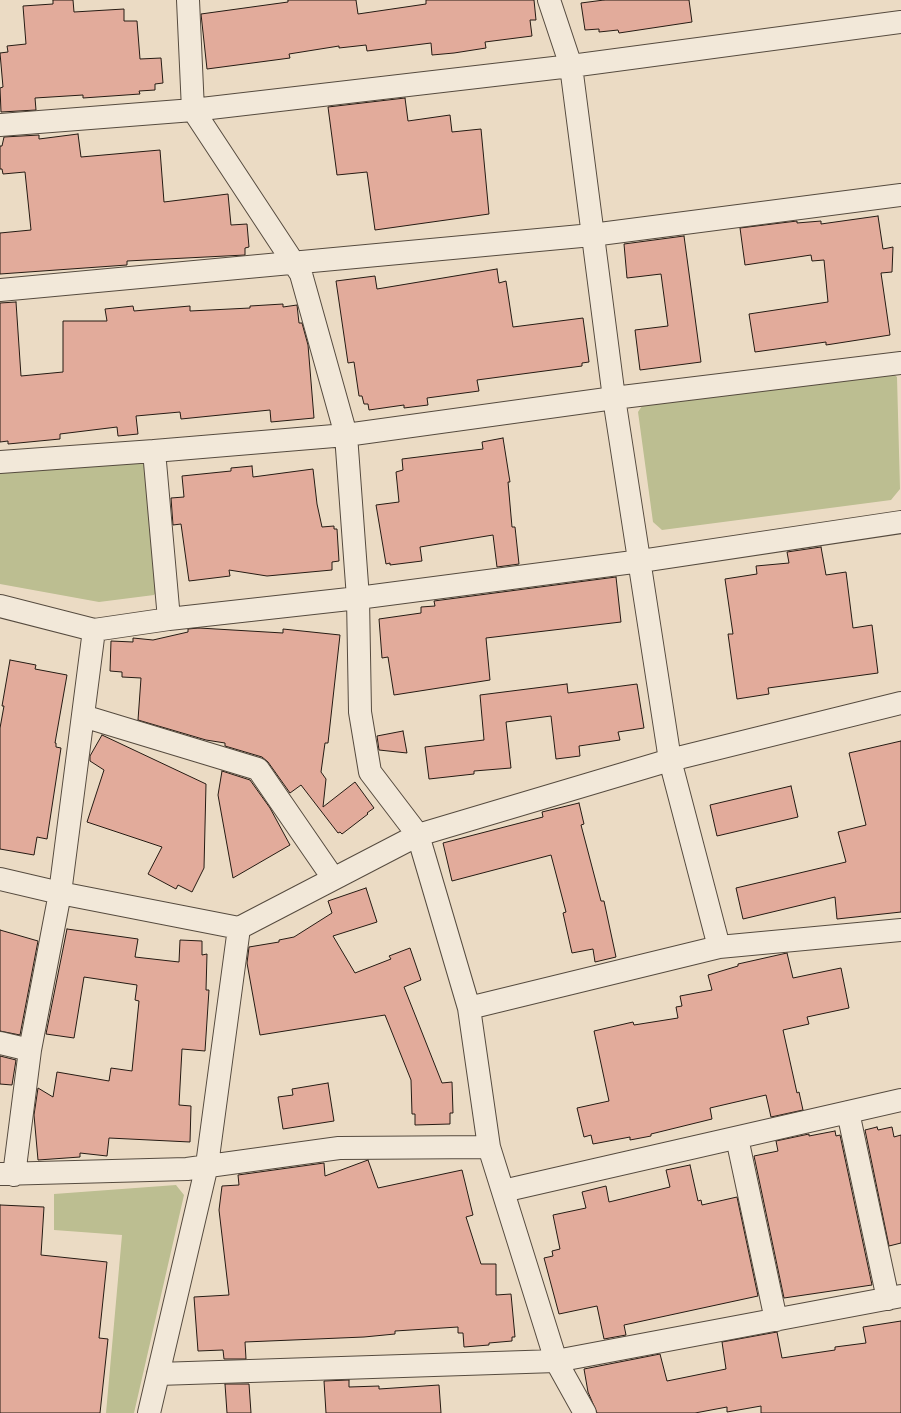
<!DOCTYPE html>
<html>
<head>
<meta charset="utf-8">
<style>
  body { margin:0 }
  canvas { display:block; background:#ebdbc4 }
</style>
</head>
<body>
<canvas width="901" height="1413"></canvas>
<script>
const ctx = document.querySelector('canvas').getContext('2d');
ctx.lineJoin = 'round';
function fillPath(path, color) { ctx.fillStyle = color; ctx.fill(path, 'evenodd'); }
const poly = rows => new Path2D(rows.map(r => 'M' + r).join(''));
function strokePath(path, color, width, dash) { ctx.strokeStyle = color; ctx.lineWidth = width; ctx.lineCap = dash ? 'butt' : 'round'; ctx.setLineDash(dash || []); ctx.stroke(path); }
const green = poly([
  [888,370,897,377,900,489,891,500,662,530,653,522,638,412,644,403],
  [139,461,149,469,160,586,154,595,99,602,0,584,0,473],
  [176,1185,184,1195,134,1413,106,1413,122,1235,54,1230,54,1194]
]);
const building = poly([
  [53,0,73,0,74,12,124,9,124,21,137,21,140,59,161,58,163,83,155,84,155,90,139,91,140,94,83,98,83,95,35,98,36,110,1,112,0,88,3,87,0,53,8,52,7,46,26,44,23,6,53,4,53,0],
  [288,0,356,0,358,14,426,4,426,0,534,0,536,20,530,20,532,36,485,42,486,48,454,53,432,55,431,43,367,51,366,45,339,48,339,46,289,54,290,58,207,69,201,14,288,2,288,0],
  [604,0,689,0,692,22,619,33,618,30,599,32,599,29,585,30,581,3,604,0],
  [405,98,408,121,450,115,452,132,481,129,489,214,375,230,367,172,337,175,328,107,405,98],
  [78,134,81,157,160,150,164,202,228,194,231,225,247,224,249,247,245,248,245,255,127,261,127,265,0,274,0,233,31,230,25,172,3,174,2,169,0,169,0,146,2,146,4,137,39,135,39,139,78,134],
  [878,216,883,249,893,247,892,272,881,273,890,335,826,345,826,342,755,352,749,314,828,302,824,260,812,261,811,255,745,265,740,228,797,221,797,223,821,221,821,224,878,216],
  [684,236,701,362,640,370,635,330,668,326,661,274,627,278,624,244,684,236],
  [497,269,499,283,506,281,513,327,583,318,589,362,582,363,582,366,477,380,479,391,427,398,428,405,404,408,404,405,369,410,368,404,364,404,362,396,359,396,354,362,348,363,336,281,375,276,377,289,497,269],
  [16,302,21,376,63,372,63,321,107,321,105,309,133,306,134,311,190,306,190,311,250,308,250,306,283,304,283,307,297,305,299,323,302,323,308,345,314,418,271,422,270,410,181,419,180,412,136,416,138,434,118,436,117,427,60,434,60,439,8,444,8,441,0,442,0,303,16,302],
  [503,438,510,482,508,482,512,527,515,527,519,564,497,567,493,535,420,547,422,561,390,565,390,563,386,564,376,505,399,502,396,472,403,470,402,459,483,449,482,442,503,438],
  [252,466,253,477,313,469,317,504,322,527,334,526,334,529,337,529,339,561,332,562,332,570,267,576,229,570,230,576,189,581,181,524,173,525,171,498,184,497,182,476,231,471,231,468,252,466],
  [821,547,826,575,846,572,853,628,872,625,878,673,768,688,769,694,737,699,728,634,733,634,725,579,757,574,756,566,789,563,787,552,821,547],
  [616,577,621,622,486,638,490,680,394,695,388,657,382,658,379,619,421,613,421,607,435,606,434,601,616,577],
  [199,628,283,633,283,629,340,635,328,743,325,743,321,772,326,779,323,807,355,782,374,808,367,813,368,814,342,834,340,832,338,833,301,785,290,793,268,762,262,757,225,746,225,743,206,740,138,720,141,678,122,677,122,672,110,671,111,641,133,642,133,638,153,640,188,632,188,629,199,628],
  [10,660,36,665,35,669,67,675,55,743,56,743,56,747,61,748,47,839,37,837,34,855,0,849,0,728,4,706,2,706,10,660],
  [567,684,568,693,637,684,644,728,618,732,620,740,579,746,580,756,556,759,551,716,506,722,511,768,474,771,474,774,429,779,425,747,484,740,480,695,567,684],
  [403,731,407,753,379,750,377,736,403,731],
  [102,735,206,784,204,868,192,892,178,885,176,889,148,874,162,847,87,822,104,770,90,761,90,756,102,735],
  [901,741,901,912,837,919,835,897,743,919,736,888,846,862,838,832,866,825,849,753,901,741],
  [222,771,250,780,270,808,290,845,233,878,218,795,222,771],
  [791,786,798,817,717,836,710,805,791,786],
  [579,803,584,824,581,825,601,901,604,901,616,957,595,962,593,949,572,953,563,913,566,912,551,855,452,881,443,843,543,817,542,812,579,803],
  [366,888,377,922,333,936,355,973,391,959,389,956,410,948,421,980,404,987,442,1083,452,1082,453,1113,450,1113,450,1124,415,1125,415,1114,412,1114,411,1080,385,1015,260,1035,247,963,249,947,279,942,279,940,294,937,332,913,328,901,366,888],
  [67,929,138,939,135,957,179,962,180,940,202,941,202,955,207,954,206,990,209,990,205,1051,182,1049,179,1105,191,1106,190,1142,109,1138,107,1156,80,1153,80,1157,38,1160,34,1115,38,1088,53,1097,57,1072,109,1081,111,1068,132,1071,139,1001,135,1000,137,985,84,977,74,1038,46,1034,67,929],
  [0,930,38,941,20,1035,0,1031,0,930],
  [787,953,793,978,841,968,849,1008,807,1017,809,1024,783,1030,797,1093,799,1092,803,1110,771,1117,766,1095,710,1108,712,1119,651,1134,651,1136,630,1140,630,1137,593,1144,591,1135,584,1137,577,1108,609,1101,594,1031,633,1022,634,1025,678,1018,676,1007,682,1006,680,996,712,990,708,975,738,966,738,964,787,953],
  [0,1056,16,1060,12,1085,0,1084,0,1056],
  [328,1083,334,1121,283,1129,278,1097,293,1095,292,1089,328,1083],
  [877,1127,878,1130,892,1127,894,1137,901,1135,901,1243,889,1246,865,1130,877,1127],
  [835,1131,836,1136,840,1135,872,1285,784,1298,754,1156,778,1151,776,1141,809,1134,809,1136,835,1131],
  [368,1160,378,1188,462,1170,473,1215,466,1217,481,1264,496,1264,496,1295,511,1294,515,1337,512,1337,512,1341,489,1343,489,1345,464,1347,463,1333,458,1333,458,1327,395,1331,395,1334,364,1337,245,1342,246,1359,224,1359,223,1350,198,1351,194,1297,229,1295,219,1210,222,1186,239,1185,238,1175,324,1163,325,1176,368,1160],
  [690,1165,698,1201,701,1200,702,1205,737,1197,758,1296,624,1325,626,1335,604,1339,597,1306,559,1314,544,1258,553,1256,552,1251,560,1249,553,1215,586,1208,582,1192,606,1186,609,1202,670,1187,666,1170,690,1165],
  [0,1205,44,1207,41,1255,107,1262,99,1338,108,1339,100,1413,0,1413,0,1205],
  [901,1321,901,1413,761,1413,761,1406,727,1412,727,1407,695,1413,597,1413,588,1392,584,1369,660,1354,667,1381,726,1369,722,1342,777,1332,782,1358,835,1350,835,1347,866,1343,863,1327,901,1321],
  [349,1380,349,1387,379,1386,379,1389,439,1385,441,1413,326,1413,324,1381,349,1380],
  [225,1384,249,1384,251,1413,227,1413,225,1384]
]);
const minor = poly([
  [188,0,193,110,301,274,346,435,358,598,360,712,370,772,418,835,469,1008,489,1147,556,1361,585,1413],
  [549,0,571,66,614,398,670,760,719,947],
  [0,125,193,110,571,66,901,22],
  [0,290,592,235,901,195],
  [154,451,169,619],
  [0,462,154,451,346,435,614,398,901,363],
  [0,606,94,630,169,619,358,598,641,561,901,522],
  [83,716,258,769,333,878],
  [0,879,60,893,239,928,418,835,670,760,901,703],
  [469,1008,719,947,901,930],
  [0,1043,30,1050],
  [848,1112,888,1299],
  [737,1138,776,1320],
  [0,1174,187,1169,339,1148,489,1147],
  [14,1175,30,1050,60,893,94,630],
  [503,1191,901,1100],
  [158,1374,556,1361,901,1296],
  [149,1413,207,1165,239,928]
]);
fillPath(green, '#bcbe91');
fillPath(building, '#e2ab9b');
strokePath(building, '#251b13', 1);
strokePath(minor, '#564b3f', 24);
strokePath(minor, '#f2e8d9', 22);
</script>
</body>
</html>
